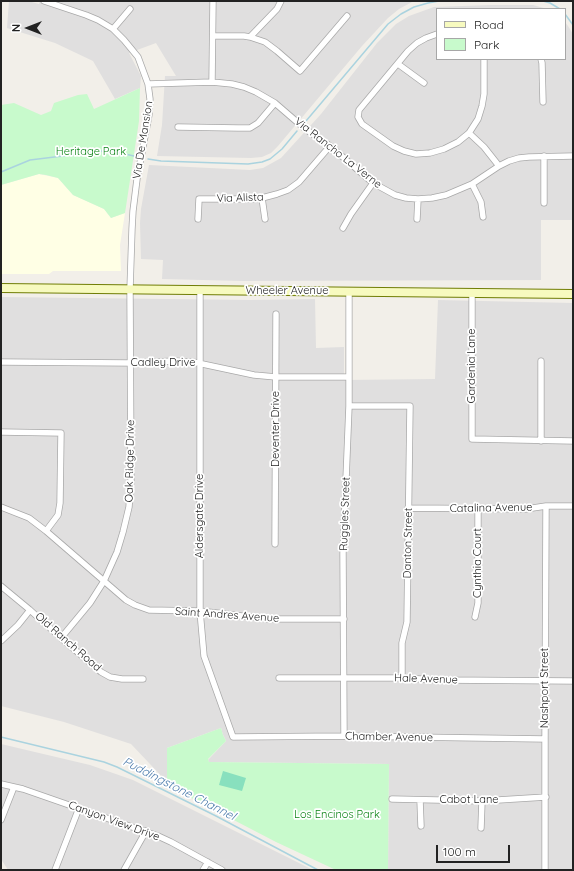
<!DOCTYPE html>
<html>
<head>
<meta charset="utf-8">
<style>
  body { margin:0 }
  #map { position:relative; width:574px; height:871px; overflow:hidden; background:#f2efe9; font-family:Quicksand,sans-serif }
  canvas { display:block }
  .frame { position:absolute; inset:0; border:2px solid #222; pointer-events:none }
  .legend { position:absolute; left:436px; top:8px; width:130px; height:52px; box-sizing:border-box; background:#fff; border:1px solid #a7a7a7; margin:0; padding:5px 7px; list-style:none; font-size:12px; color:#222 }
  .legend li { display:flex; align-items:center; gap:8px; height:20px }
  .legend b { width:20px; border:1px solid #a7a7a7 }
  .north { position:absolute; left:8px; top:8px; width:40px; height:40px; -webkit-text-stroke:3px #fff; paint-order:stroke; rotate:270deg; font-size:11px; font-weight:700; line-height:16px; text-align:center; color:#222 }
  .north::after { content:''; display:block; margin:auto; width:14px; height:18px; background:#222; clip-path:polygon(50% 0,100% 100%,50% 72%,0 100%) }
  .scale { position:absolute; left:436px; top:845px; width:74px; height:18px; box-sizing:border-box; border:2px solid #222; border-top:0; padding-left:5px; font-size:12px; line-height:14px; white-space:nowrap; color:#222; -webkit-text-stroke:3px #fff; paint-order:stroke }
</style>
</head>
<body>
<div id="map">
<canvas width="574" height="871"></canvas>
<div class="frame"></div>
<ul class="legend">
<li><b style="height:5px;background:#f7fabf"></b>Road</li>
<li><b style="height:11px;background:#c8facc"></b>Park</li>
</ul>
<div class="north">N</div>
<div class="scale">100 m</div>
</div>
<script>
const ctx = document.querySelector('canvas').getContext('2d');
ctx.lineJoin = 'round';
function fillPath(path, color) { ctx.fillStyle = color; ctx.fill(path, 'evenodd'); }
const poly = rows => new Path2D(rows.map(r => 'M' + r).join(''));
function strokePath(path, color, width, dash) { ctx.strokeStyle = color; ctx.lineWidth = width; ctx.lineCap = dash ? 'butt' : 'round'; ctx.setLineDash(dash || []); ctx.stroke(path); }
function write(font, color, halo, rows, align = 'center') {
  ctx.font = font + ' Quicksand,sans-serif'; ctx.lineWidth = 3.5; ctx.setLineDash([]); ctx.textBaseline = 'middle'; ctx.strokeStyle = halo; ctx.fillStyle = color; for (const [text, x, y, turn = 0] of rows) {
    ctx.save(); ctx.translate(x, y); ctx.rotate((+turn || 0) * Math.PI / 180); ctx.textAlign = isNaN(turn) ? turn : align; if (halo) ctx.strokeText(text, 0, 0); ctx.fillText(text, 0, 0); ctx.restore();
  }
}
const residential = poly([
  [9,1,28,1,39,4,40,1,412,1,412,2,399,9,388,18,362,46,278,146,271,153,262,157,251,158,157,156,162,125,165,76,176,76,156,43,129,53,141,76,140,88,115,99,93,61,55,43,7,28],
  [491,5,533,5,547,9,437,9,437,59,565,59,565,22,568,26,573,34,573,220,541,220,541,280,243,281,162,279,163,260,141,259,140,223,141,209,149,165,250,170,263,168,281,158,321,114,377,43,396,24,409,16,434,7],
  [1,297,250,300,315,299,316,348,344,347,344,380,435,379,438,300,573,303,573,870,388,870,389,764,209,762,208,760,226,741,223,735,221,728,167,748,167,782,131,744,64,722,1,706],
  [1,744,90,765,133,780,313,870,8,870,1,859]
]);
const education = poly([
  [39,174,58,178,73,195,104,209,111,218,125,213,120,245,121,271,53,271,49,274,1,274,1,185]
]);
const park = poly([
  [140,88,139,121,125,213,111,218,104,209,73,195,58,178,46,175,39,174,1,185,1,105,14,103,41,115,51,111,54,103,78,95,87,94,94,109],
  [221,728,223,735,226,741,208,759,209,762,389,764,388,870,336,870,276,842,178,791,167,782,167,748]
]);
const pitch = poly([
  [223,771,246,778,242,791,219,785]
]);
const stream = poly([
  [543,1,550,3,560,9],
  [565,14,573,25],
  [306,121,388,24,401,14,414,7,428,3,439,1],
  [148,159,161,161,248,164,262,162,270,159,282,149,297,131],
  [1,172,30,160,95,152,103,151,116,152,134,156],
  [1,737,104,762,117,767,216,816,318,870]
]);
const minor = poly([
  [44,1,86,15,98,20,113,29,124,40,138,57,148,84,150,99,149,115,137,179,133,211,132,229,130,289,131,480,129,507,123,532,117,552,104,581,90,603,61,638],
  [113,29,130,9],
  [437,34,426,38,417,43,408,51,359,110,358,117,362,124,393,146,404,151,416,154,430,153,444,149,458,142,469,133,478,119,482,106,484,94,484,59],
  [213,36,244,36,250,37,277,9,281,1],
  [250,37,265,42,277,51,300,71,347,16],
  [541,59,542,63,543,102],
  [398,64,424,83],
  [212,82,213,1],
  [148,84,212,82,232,84,244,87,256,92,275,103,304,128,330,146,373,183,395,195,406,198,418,199,432,198,446,195,472,184,499,166,509,161,519,158,529,157,573,156],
  [178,127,238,128,250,128,258,123,275,103],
  [469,133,484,147,499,166],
  [544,156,544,203],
  [472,184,481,202,483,217],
  [262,198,265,219],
  [198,219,199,199,251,199,262,198,277,194,288,190,299,182,330,146],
  [417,219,418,199],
  [343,228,351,214,373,183],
  [200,290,200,611,204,656,233,737,344,736,545,739],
  [472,292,472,439,573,441],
  [1,362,131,363,174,361,193,362,254,375,276,377,348,377],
  [349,406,410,406,407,622,402,643,402,678],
  [1,432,61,433,60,503,58,515,46,531],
  [541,441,541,361],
  [1,507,29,518,46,531,126,600,135,605,149,610,200,611,267,619,344,619],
  [408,508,526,509,546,506,573,506],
  [275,544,276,314],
  [1,586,30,610,61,638,101,672,110,677,122,679,143,679],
  [475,617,478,603,478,509],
  [1,641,18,625,30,610],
  [279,678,402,678,440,680,573,681],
  [344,736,343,553,349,406,349,292],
  [1,784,23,789,158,836,171,842,222,870],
  [392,799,482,801,546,797],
  [420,800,421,826],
  [1,820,14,787],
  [481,828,482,801],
  [55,870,79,808],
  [124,870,146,831],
  [203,870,208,862],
  [545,870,545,739,546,506]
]);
const secondary = poly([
  [1,288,573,294]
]);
const streetNames = [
  ["Via De Mansion",143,140,-81],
  ["Via Rancho La Verne",338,153,38],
  ["Via Alista",240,198,-2],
  ["Wheeler Avenue",287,291],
  ["Cadley Drive",163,363],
  ["Gardenia Lane",472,366,-90],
  ["Deventer Drive",276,429,-90],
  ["Oak Ridge Drive",130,461,-89],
  ["Catalina Avenue",491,508,-1],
  ["Ruggles Street",345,514,-88],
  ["Aldersgate Drive",200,516,-90],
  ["Danton Street",408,543,-89],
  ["Cynthia Court",478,563,-90],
  ["Saint Andres Avenue",227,615,4],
  ["Old Ranch Road",68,642,41],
  ["Hale Avenue",426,679,2],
  ["Nashport Street",545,688,-90],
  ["Chamber Avenue",389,737,1],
  ["Cabot Lane",469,800],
  ["Canyon View Drive",114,821,20]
];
const parkNames = [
  ["Heritage Park",91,152],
  ["Los Encinos Park",337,815]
];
const waterNames = [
  ["Puddingstone Channel",179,789,27]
];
fillPath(residential, '#e0dfdf');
fillPath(education, '#ffffe5');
fillPath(park, '#c8facc');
fillPath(pitch, '#88e0be');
strokePath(stream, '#aad3df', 1.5);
strokePath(minor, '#a9a9a9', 7);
strokePath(secondary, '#707d05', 10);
strokePath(minor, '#fff', 5.5);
strokePath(secondary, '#f7fabf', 8);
write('11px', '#222', '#fff', streetNames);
write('11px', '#0c8416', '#fff', parkNames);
write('italic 12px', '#4a7aab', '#fff', waterNames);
</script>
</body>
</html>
